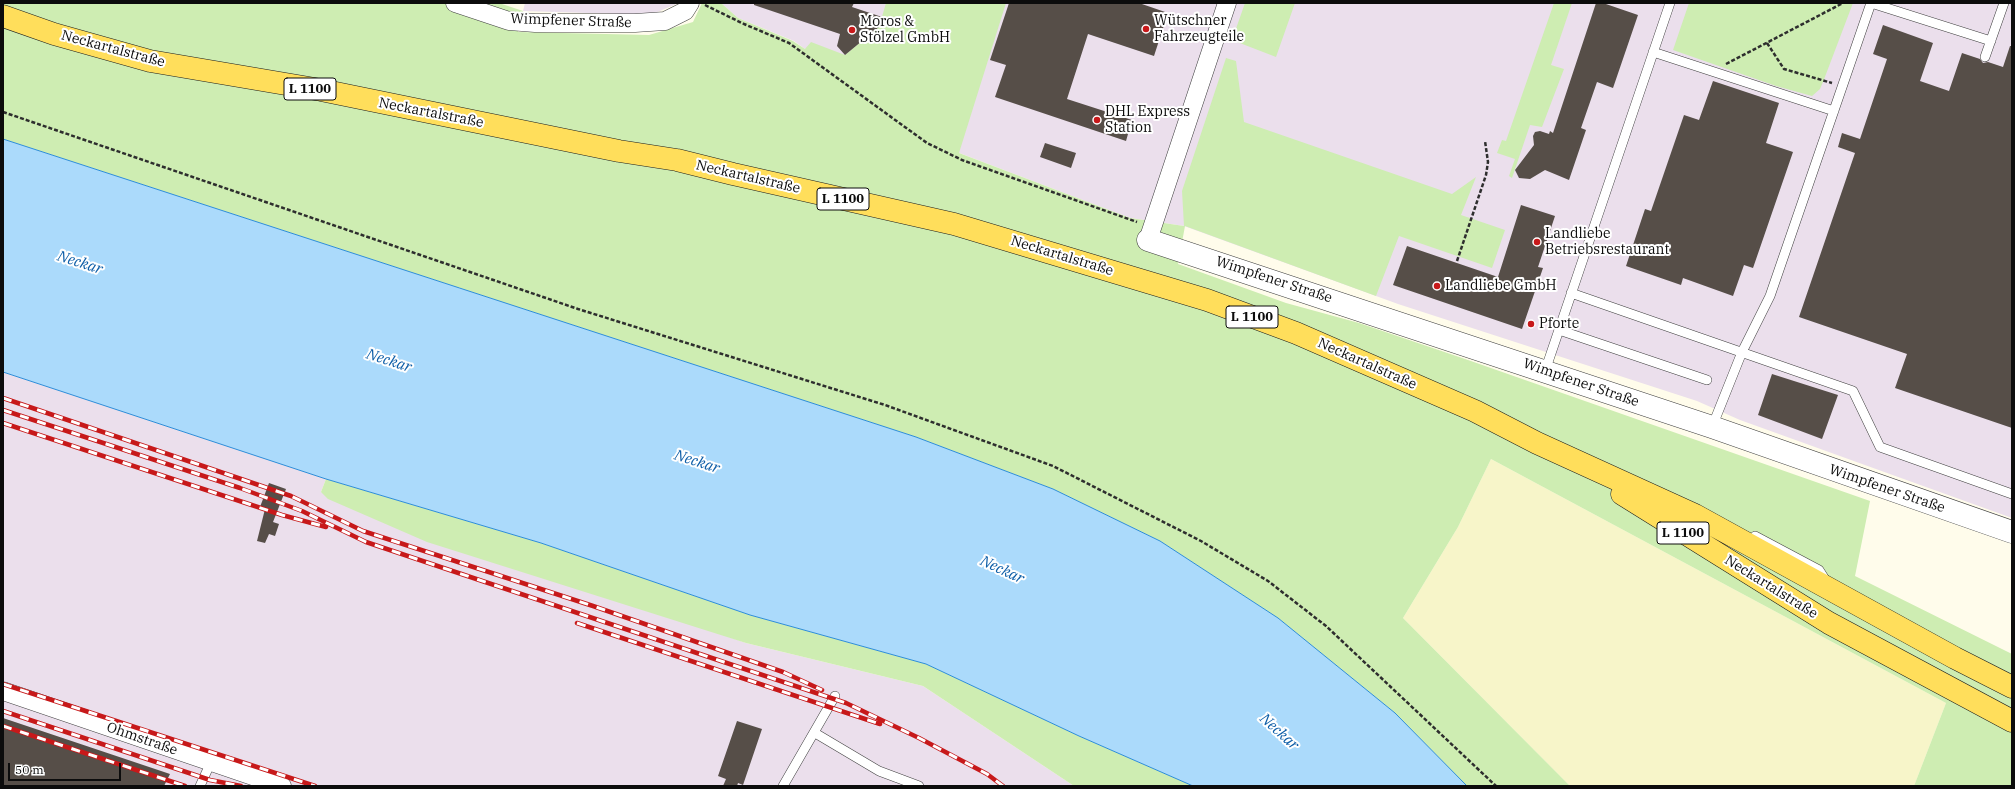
<!DOCTYPE html>
<html>
<head>
<meta charset="utf-8">
<style>
	body { margin:0 }
	#map { position:relative; width:2015px; height:789px; overflow:hidden; background:#fffceb; font-family:"IBM Plex Serif",serif }
	canvas { display:block }
	.frame { position:absolute; inset:0; border:4px solid #0c0c0c; pointer-events:none }
	.scale { position:absolute; left:8px; top:763px; width:113px; height:18px; box-sizing:border-box; border:2px solid #0c0c0c; border-top:0; padding-left:5px; font-size:12px; line-height:14px; white-space:nowrap; color:#0c0c0c; -webkit-text-stroke:3px #fff; paint-order:stroke }
</style>
</head>
<body>
<div id="map">
<canvas width="2015" height="789"></canvas>
<div class="frame"></div>
<div class="scale">50 m</div>
</div>
<script>
const ctx = document.querySelector('canvas').getContext('2d');
ctx.lineJoin = 'round';
function fill(path, color) { ctx.fillStyle = color; ctx.fill(path, 'evenodd'); }
const shape = rows => new Path2D(rows.map(r => 'M' + r).join(''));
function trace(path, color, width, dash) { ctx.strokeStyle = color; ctx.lineWidth = width; ctx.lineCap = dash ? 'butt' : 'round'; ctx.setLineDash(dash || []); ctx.stroke(path); }
function drawText(font, color, halo, rows, align = 'center') {
  ctx.font = font + ' "IBM Plex Serif",serif'; ctx.lineWidth = 4; ctx.setLineDash([]); ctx.textBaseline = 'middle'; ctx.strokeStyle = halo; ctx.fillStyle = color; for (const [text, x, y, turn = 0] of rows) {
    ctx.save(); ctx.translate(x, y); ctx.rotate((+turn || 0) * Math.PI / 180); ctx.textAlign = isNaN(turn) ? turn : align; if (halo) ctx.strokeText(text, 0, 0); ctx.fillText(text, 0, 0); ctx.restore();
  }
}
const industrial = shape([
	[525,3,679,3,650,15,523,11],
	[721,3,2012,3,2012,518,1740,420,1697,401,1398,304,1184,226,1130,218,933,143,794,41,738,18],
	[3,372,326,479,321,492,746,643,923,686,1074,786,3,786]
]);
const farmland = shape([
	[1491,459,1946,703,1914,786,1570,786,1403,618,1458,527]
]);
const green = shape([
	[3,3,499,3,523,11,518,32,649,35,693,22,702,3,721,3,738,18,793,41,805,49,811,42,845,55,879,27,886,3,1006,3,959,153,1130,218,1184,226,1182,191,1226,58,1236,61,1244,122,1452,194,1476,177,1461,215,1505,230,1492,268,1399,236,1376,296,1185,226,1178,264,1286,303,1359,323,1468,360,1870,501,1855,576,2012,654,2012,786,1914,786,1946,703,1491,459,1458,527,1403,618,1570,786,1467,786,1395,713,1278,618,1160,541,1053,489,916,437,3,139],
	[1245,3,1295,3,1276,57,1232,40],
	[1554,3,1572,3,1551,65,1564,69,1542,127,1530,125,1512,178,1509,176,1515,159,1497,153,1502,140,1506,141],
	[1689,3,1853,3,1823,82,1820,89,1812,96,1776,86,1673,50],
	[326,479,541,543,750,615,926,664,1079,736,1193,786,1074,786,923,686,746,643,427,542,328,499,321,492]
]);
const water = shape([
	[3,139,916,437,1053,489,1160,541,1278,618,1395,713,1467,786,1193,786,1079,736,926,664,750,615,541,543,326,479,3,372,3,139]
]);
const building = shape([
	[754,3,854,3,852,7,882,17,879,27,845,55,837,46,840,34,754,5],
	[1009,3,1139,3,1168,13,1154,56,1088,34,1067,99,1132,120,1126,141,995,97,1006,65,990,60],
	[1596,3,1603,3,1638,15,1613,88,1597,82,1581,128,1586,130,1569,180,1545,170,1530,179,1519,178,1515,170,1534,145,1533,136,1535,132,1540,131,1549,134,1550,131,1553,133],
	[1883,25,1933,43,1920,81,1949,91,1962,53,1980,59,1983,63,1988,62,2003,67,2010,46,2012,46,2012,428,1895,388,1907,354,1799,317,1855,153,1838,147,1842,133,1860,139,1887,59,1873,54],
	[1713,81,1779,103,1766,143,1793,152,1753,268,1744,265,1733,296,1683,278,1681,285,1626,266,1645,209,1651,211,1684,115,1699,120],
	[1045,143,1076,153,1071,168,1040,157],
	[1521,205,1555,216,1538,267,1543,268,1522,329,1393,285,1407,246,1498,277],
	[1772,374,1838,395,1822,439,1758,415],
	[269,483,286,489,273,522,279,524,275,536,269,534,265,543,257,541,265,509,260,507],
	[3,718,170,774,164,786,3,786],
	[737,721,762,729,743,785,738,783,737,786,723,786,726,779,718,776]
]);
const path = shape([
	[705,5,744,24,789,43,927,143,962,160,1137,222],
	[1767,43,1784,69,1832,83],
	[1726,64,1843,3],
	[3,112,578,309,885,405,1053,466,1201,541,1268,581,1326,626,1496,786],
	[1457,261,1486,175,1488,162,1485,141]
]);
const service = shape([
	[1871,3,1991,41],
	[1653,52,1834,111],
	[1985,57,2004,3],
	[1571,293,1853,391,1880,447,2012,494],
	[1559,330,1707,380],
	[1545,371,1670,3],
	[1712,427,1742,352,1770,296,1871,3],
	[1755,536,1819,570,1826,581],
	[815,733,879,771,919,786],
	[200,786,211,762],
	[783,786,835,696]
]);
const minor = shape([
	[455,3,509,21,535,23,635,23,665,21,685,11,690,3],
	[1148,240,1227,3],
	[3,691,282,786]
]);
const tertiary = shape([
	[1148,240,1712,427,2012,532]
]);
const primary = shape([
	[3,16,54,34,150,61,321,90,619,151,677,160,733,174,954,224,1207,300,1296,333,1475,411,1537,443,1695,515,1955,658,2012,687],
	[1622,494,1829,623,2012,721]
]);
const rail = shape([
	[3,398,291,496,363,531,593,606,783,672,822,690],
	[3,410,240,488,302,511,366,542,846,703,919,738,987,774,1003,786],
	[3,423,282,515,326,527],
	[577,623,880,724],
	[3,684,315,786],
	[3,711,210,780,241,786],
	[3,726,185,786]
]);
const markers = [
	[1146,29,4,"#c7191a"],
	[852,30,4,"#c7191a"],
	[1097,120,4,"#c7191a"],
	[1537,242,4,"#c7191a"],
	[1437,286,4,"#c7191a"],
	[1531,324,4,"#c7191a"]
];
const shields = [
	[310,89,52],
	[843,199,52],
	[1252,317,52],
	[1683,533,52]
];
const shieldNames = [
	["L 1100",310,89],
	["L 1100",843,199],
	["L 1100",1252,317],
	["L 1100",1683,533]
];
const streetNames = [
	["Wimpfener Straße",571,21,2],
	["Neckartalstraße",113,49,15],
	["Neckartalstraße",431,113,11],
	["Neckartalstraße",748,177,13],
	["Neckartalstraße",1062,256,17],
	["Wimpfener Straße",1274,280,18],
	["Neckartalstraße",1367,364,24],
	["Wimpfener Straße",1581,383,19],
	["Wimpfener Straße",1887,489,19],
	["Neckartalstraße",1771,587,32],
	["Ohmstraße",142,739,19]
];
const poiNames = [
	["Wütschner",1154,21],
	["Fahrzeugteile",1154,37],
	["Moros &",860,22],
	["Stölzel GmbH",860,38],
	["DHL Express",1105,112],
	["Station",1105,128],
	["Landliebe",1545,234],
	["Betriebsrestaurant",1545,250],
	["Landliebe GmbH",1445,286],
	["Pforte",1539,324]
];
const waterNames = [
	["Neckar",80,263,18],
	["Neckar",389,361,18],
	["Neckar",697,462,18],
	["Neckar",1002,570,25],
	["Neckar",1279,732,42]
];
fill(industrial, '#ebdfec');
fill(farmland, '#f7f5c9');
fill(green, '#ceedb2');
fill(water, '#abdafb');
trace(water, '#2c8cd8', 1);
fill(building, '#564e48');
trace(service, '#3f3f3f', 10);
trace(minor, '#3f3f3f', 19);
trace(tertiary, '#3f3f3f', 23);
trace(primary, '#1d1d1d', 23);
trace(path, '#2e2e2e', 2.5, [4, 2]);
trace(service, '#fff', 9);
trace(minor, '#fff', 18);
trace(tertiary, '#fff', 22);
trace(primary, '#ffde5b', 22);
trace(rail, '#c7191a', 4.5);
trace(rail, '#fff', 3, [9]);
for (const [x, y, r, color] of markers) { const dot = new Path2D(); dot.arc(x, y, r, 0, 2 * Math.PI); ctx.fillStyle = color; ctx.fill(dot); trace(dot, '#fff', 1.5); }
for (const [x, y, w] of shields) { const box = new Path2D(); box.roundRect(x - w / 2, y - 11, w, 22, 3); ctx.fillStyle = '#fff'; ctx.fill(box); trace(box, '#0c0c0c', 1); }
drawText('bold 13px', '#0c0c0c', null, shieldNames);
drawText('14px', '#0c0c0c', '#fff', streetNames);
drawText('14px', '#0c0c0c', '#fff', poiNames, 'left');
drawText('italic 15px', '#0c5da7', '#fff', waterNames);
</script>
</body>
</html>
